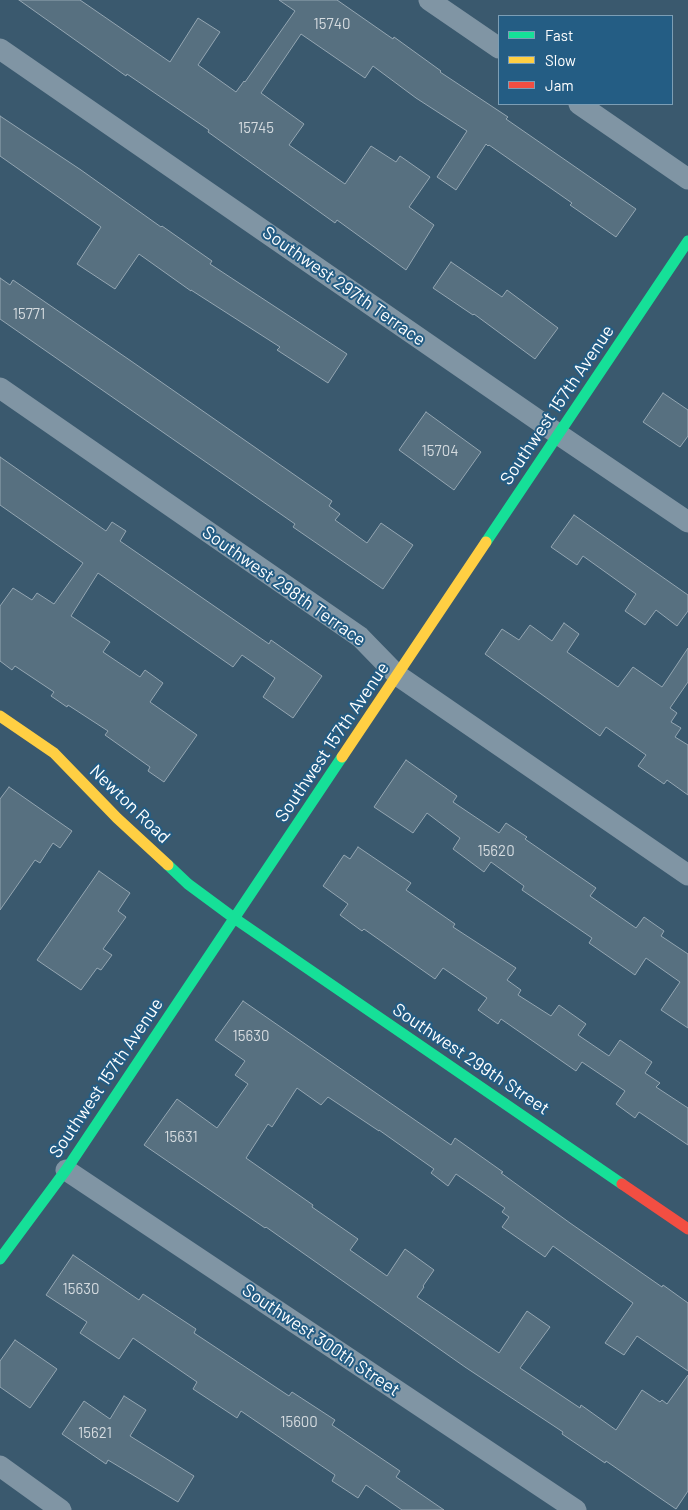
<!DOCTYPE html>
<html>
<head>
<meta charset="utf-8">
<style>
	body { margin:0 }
	#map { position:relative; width:688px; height:1510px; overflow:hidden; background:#3a596e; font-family:Barlow,sans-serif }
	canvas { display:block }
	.legend { position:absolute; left:498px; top:15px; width:175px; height:90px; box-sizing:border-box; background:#245d84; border:1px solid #7c9eb5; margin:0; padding:6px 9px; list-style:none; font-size:15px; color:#fff }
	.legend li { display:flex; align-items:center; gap:10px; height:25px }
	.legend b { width:25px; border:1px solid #7c9eb5 }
</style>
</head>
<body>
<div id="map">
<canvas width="688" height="1510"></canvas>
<ul class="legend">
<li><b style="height:6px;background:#16e098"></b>Fast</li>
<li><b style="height:6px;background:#ffcf43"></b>Slow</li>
<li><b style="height:6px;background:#f24e42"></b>Jam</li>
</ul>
</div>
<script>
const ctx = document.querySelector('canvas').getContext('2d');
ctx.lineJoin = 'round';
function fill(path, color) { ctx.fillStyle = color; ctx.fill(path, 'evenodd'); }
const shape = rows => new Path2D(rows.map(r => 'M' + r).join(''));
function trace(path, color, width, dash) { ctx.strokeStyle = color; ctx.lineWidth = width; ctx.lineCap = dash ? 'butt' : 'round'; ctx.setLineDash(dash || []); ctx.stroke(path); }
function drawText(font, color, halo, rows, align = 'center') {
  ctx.font = font + ' Barlow,sans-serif'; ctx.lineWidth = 4; ctx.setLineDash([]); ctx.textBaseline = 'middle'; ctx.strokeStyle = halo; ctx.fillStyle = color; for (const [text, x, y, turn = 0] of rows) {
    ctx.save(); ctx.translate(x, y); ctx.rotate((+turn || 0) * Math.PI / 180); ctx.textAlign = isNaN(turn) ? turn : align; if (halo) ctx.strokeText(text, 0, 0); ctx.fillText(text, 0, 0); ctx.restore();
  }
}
const building = shape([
	[19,0,80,0,170,62,198,18,220,32,198,65,236,92,244,81,245,82,295,11,279,0,337,0,393,39,394,37,441,71,440,72,508,117,506,119,636,209,616,237,570,205,572,203,489,145,488,146,486,144,456,190,437,177,467,131,416,98,373,66,365,78,301,34,261,93,304,124,289,145,345,184,371,146,396,162,400,156,430,177,409,207,434,225,406,270,337,220,335,223,208,132,209,130,127,74,126,76,19,0],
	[0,116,81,170,161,227,162,226,212,261,210,264,347,354,328,383,277,350,280,347,191,290,191,291,139,254,115,289,77,264,101,227,0,156,0,116],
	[451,262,502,297,507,290,558,328,535,359,474,314,473,315,433,288,451,262],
	[0,278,10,285,13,280,131,361,332,501,329,506,340,514,335,520,367,543,381,523,413,545,383,589,293,527,295,524,0,319,0,278],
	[663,393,688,410,688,436,680,447,643,422,663,393],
	[426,412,481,452,454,490,399,450,426,412],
	[0,457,106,531,112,522,126,531,120,541,269,644,271,640,322,676,293,718,263,697,275,678,242,655,233,667,98,573,71,616,110,642,103,652,140,677,145,670,163,683,150,702,197,735,164,782,148,771,150,767,105,735,108,731,68,705,67,707,51,696,54,692,15,666,12,670,0,661,0,606,13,588,32,600,37,593,54,604,83,563,0,505,0,457],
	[574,515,688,595,688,611,677,626,656,610,645,625,625,611,636,594,583,556,577,565,551,547,574,515],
	[564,623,579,634,567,652,618,687,633,667,662,687,688,648,688,682,670,708,677,713,671,722,681,728,675,737,688,745,688,795,667,780,664,784,638,766,646,755,606,727,600,736,485,654,502,629,519,640,530,625,552,641,564,623],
	[406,760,457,796,453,802,499,833,506,823,527,837,525,839,596,888,590,896,636,928,644,917,664,931,661,936,688,954,688,1028,661,1010,680,982,646,958,635,975,589,943,592,938,522,890,524,886,491,862,484,872,453,849,460,838,427,813,413,833,374,807,406,760],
	[9,787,72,831,60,848,53,843,40,863,35,860,0,910,0,799,9,787],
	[358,847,411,883,406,890,455,924,453,927,516,968,507,980,521,990,518,995,551,1016,559,1005,586,1024,578,1035,609,1056,620,1040,652,1062,645,1073,660,1083,656,1087,688,1108,688,1145,639,1112,635,1118,616,1104,625,1091,582,1062,576,1071,501,1019,498,1024,478,1010,487,998,443,968,435,979,364,929,362,931,340,915,348,904,323,886,344,855,350,859,358,847],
	[99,871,130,893,118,911,126,917,103,949,112,955,101,970,97,968,81,990,37,960,99,871],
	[243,1001,451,1145,455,1138,503,1172,501,1173,570,1223,662,1287,663,1285,688,1303,688,1371,637,1336,624,1355,605,1343,633,1303,553,1246,545,1257,502,1227,509,1217,502,1212,505,1208,456,1174,448,1186,431,1173,434,1169,379,1130,379,1131,328,1097,321,1105,297,1088,272,1127,268,1124,246,1158,313,1205,312,1207,358,1239,350,1250,387,1276,405,1249,434,1270,423,1286,424,1287,417,1297,499,1353,527,1311,550,1327,520,1368,580,1408,581,1405,616,1430,642,1390,660,1402,662,1400,667,1404,688,1375,688,1491,676,1509,606,1461,605,1463,562,1434,563,1432,465,1367,266,1227,265,1228,144,1145,177,1099,217,1128,248,1084,235,1075,245,1061,215,1040,243,1001],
	[73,1255,139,1300,143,1294,196,1329,194,1333,289,1396,292,1392,335,1420,332,1425,400,1471,396,1477,444,1510,402,1510,366,1485,358,1498,332,1481,335,1475,241,1411,237,1418,193,1389,197,1382,133,1338,119,1359,80,1333,87,1322,46,1295,73,1255],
	[15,1340,57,1369,30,1408,0,1387,0,1361,15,1340],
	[124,1396,146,1410,130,1436,194,1476,178,1502,108,1460,106,1464,62,1434,84,1401,110,1419,124,1396]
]);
const street = shape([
	[429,0,499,48],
	[0,49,558,434,688,522],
	[579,104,688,179],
	[0,388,360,637,397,675,688,875],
	[66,1170,576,1510],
	[0,1466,61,1510]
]);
const fast = shape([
	[486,542,688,241],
	[168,865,188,884,234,918,622,1184],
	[0,1259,66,1170,342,757]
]);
const slow = shape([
	[0,716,54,753,117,818,168,865],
	[342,757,486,542]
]);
const jam = shape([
	[622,1184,688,1229]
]);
const numberNames = [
	["15740",332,24],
	["15745",256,128],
	["15771",29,314],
	["15704",440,451],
	["15620",496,851],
	["15630",251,1036],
	["15631",181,1137],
	["15630",81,1289],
	["15600",299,1422],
	["15621",95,1433]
];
const streetNames = [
	["Southwest 297th Terrace",344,286,35],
	["Southwest 157th Avenue",557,405,-56],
	["Southwest 298th Terrace",284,586,35],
	["Southwest 157th Avenue",332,742,-56],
	["Newton Road",130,804,44],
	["Southwest 299th Street",471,1059,34],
	["Southwest 157th Avenue",106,1078,-56],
	["Southwest 300th Street",321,1340,34]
];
fill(building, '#577080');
trace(building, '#94a6b2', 1);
trace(street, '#8095a4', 21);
trace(fast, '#16e098', 11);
trace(slow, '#ffcf43', 11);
trace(jam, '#f24e42', 11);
drawText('15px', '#d5dbdf', null, numberNames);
drawText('18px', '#fff', '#245d84', streetNames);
</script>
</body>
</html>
